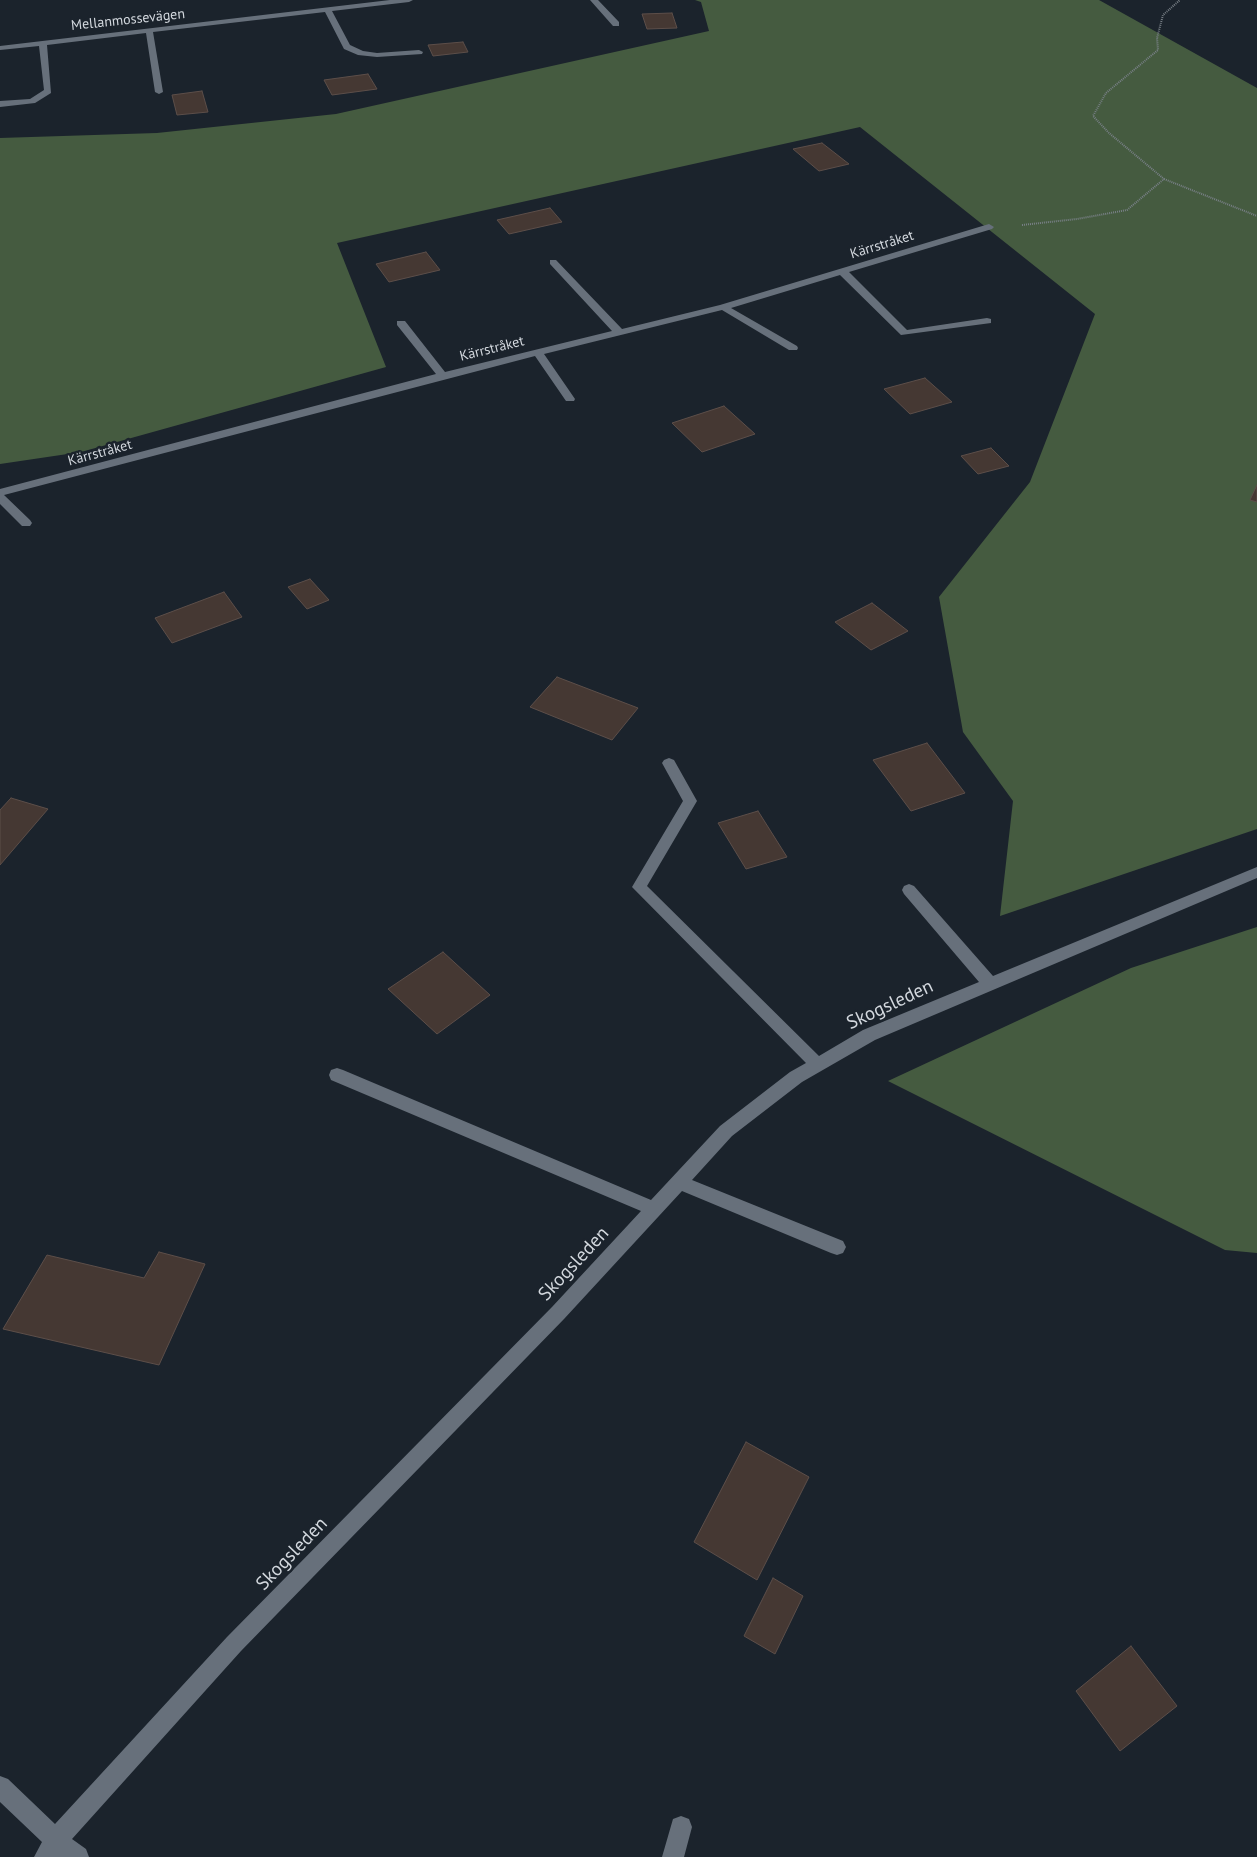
<!DOCTYPE html>
<html>
<head>
<meta charset="utf-8">
<style>
	body { margin:0 }
	canvas { display:block; background:#1b232c }
</style>
</head>
<body>
<canvas width="1257" height="1857"></canvas>
<script>
const ctx = document.querySelector('canvas').getContext('2d');
ctx.lineJoin = 'round';
function fill(path, color) { ctx.fillStyle = color; ctx.fill(path, 'evenodd'); }
const shape = rows => new Path2D(rows.map(r => 'M' + r).join(''));
function trace(path, color, width, dash) { ctx.strokeStyle = color; ctx.lineWidth = width; ctx.lineCap = dash ? 'butt' : 'round'; ctx.setLineDash(dash || []); ctx.stroke(path); }
function drawText(font, color, halo, rows, align = 'center') {
  ctx.font = font + ' "PT Sans",sans-serif'; ctx.lineWidth = 5; ctx.setLineDash([]); ctx.textBaseline = 'middle'; ctx.strokeStyle = halo; ctx.fillStyle = color; for (const [text, x, y, turn = 0] of rows) {
    ctx.save(); ctx.translate(x, y); ctx.rotate((+turn || 0) * Math.PI / 180); ctx.textAlign = isNaN(turn) ? turn : align; if (halo) ctx.strokeText(text, 0, 0); ctx.fillText(text, 0, 0); ctx.restore();
  }
}
const forest = shape([
	[695,0,1099,0,1257,88,1257,829,1000,916,1013,801,963,732,939,597,1030,482,1095,314,860,127,337,243,386,367,81,452,0,464,0,138,157,133,336,114,709,31,701,2],
	[1257,927,1257,1253,1225,1250,888,1081,1131,968]
]);
const building = shape([
	[672,13,677,28,647,29,642,14,672,13],
	[463,42,468,52,433,56,428,45,463,42],
	[368,74,377,89,332,95,324,80,368,74],
	[202,91,208,112,177,115,172,95,202,91],
	[822,143,849,164,819,171,793,149,822,143],
	[550,208,562,222,509,234,497,220,550,208],
	[426,252,440,270,389,282,376,264,426,252],
	[925,378,952,402,910,414,884,389,925,378],
	[724,406,755,434,702,452,672,423,724,406],
	[991,448,1009,466,978,474,961,456,991,448],
	[1257,485,1257,502,1250,500,1257,485],
	[310,579,329,600,307,609,288,587,310,579],
	[224,592,242,617,172,643,155,618,224,592],
	[872,603,908,631,871,650,835,622,872,603],
	[557,677,638,708,612,740,530,707,557,677],
	[927,743,965,793,911,811,873,760,927,743],
	[11,798,48,809,0,865,0,810,11,798],
	[758,811,787,857,746,869,718,823,758,811],
	[443,952,490,995,437,1034,388,989,443,952],
	[159,1252,205,1264,159,1365,3,1329,47,1255,144,1278,159,1252],
	[746,1442,809,1477,757,1580,694,1542,746,1442],
	[773,1578,803,1596,775,1654,744,1636,773,1578],
	[1131,1646,1177,1706,1120,1751,1076,1691,1131,1646]
]);
const path = shape([
	[1164,179,1257,216],
	[1022,225,1077,219,1127,210,1164,179,1109,133,1093,116,1106,93,1158,50,1157,38,1163,15,1180,0]
]);
const minor = shape([
	[390,0,413,0,409,2,332,11,350,45,363,51,377,53,419,50,423,52,422,54,377,57,358,55,344,49,325,12,153,32,163,92,159,94,155,92,146,33,47,45,51,93,35,103,0,107,0,101,30,99,44,90,39,46,0,50,0,46,390,0],
	[590,0,598,0,619,22,619,26,613,26,590,0],
	[989,224,994,227,992,229,849,272,907,330,987,318,991,319,991,323,901,335,840,275,731,308,797,346,798,348,797,350,789,350,722,310,544,354,575,399,574,401,566,401,535,356,4,495,30,520,32,523,30,526,22,526,0,504,0,489,436,374,397,325,397,321,405,321,445,372,612,331,550,264,550,260,556,260,622,329,720,305,989,224],
	[669,758,674,760,697,801,647,886,819,1056,863,1030,979,982,904,894,902,890,904,886,909,884,914,886,993,976,1257,867,1257,878,875,1040,802,1082,732,1136,692,1180,843,1241,846,1247,843,1253,837,1255,831,1253,682,1191,564,1319,241,1651,72,1839,86,1849,89,1857,34,1857,42,1842,0,1802,0,1776,8,1779,55,1824,227,1637,552,1307,641,1211,331,1080,329,1075,331,1070,337,1068,343,1070,651,1200,720,1126,790,1072,806,1063,632,887,683,801,662,763,664,760,669,758],
	[681,1816,689,1819,692,1827,684,1857,662,1857,673,1819,681,1816]
]);
const farStreetnames = [
	["Mellanmossevägen",128,20,-6],
	["Kärrstråket",882,245,-17],
	["Kärrstråket",492,349,-14],
	["Kärrstråket",100,453,-15]
];
const nearStreetnames = [
	["Skogsleden",890,1005,-25],
	["Skogsleden",574,1264,-47],
	["Skogsleden",292,1554,-46]
];
fill(forest, '#455b40');
fill(building, '#453833');
trace(building, '#5c4e49', 1);
trace(path, '#798087', 2, [1, 1]);
fill(minor, '#67707b');
drawText('14px', '#d3d8de', '#1b232c', farStreetnames);
drawText('19px', '#d3d8de', '#1b232c', nearStreetnames);
</script>
</body>
</html>
